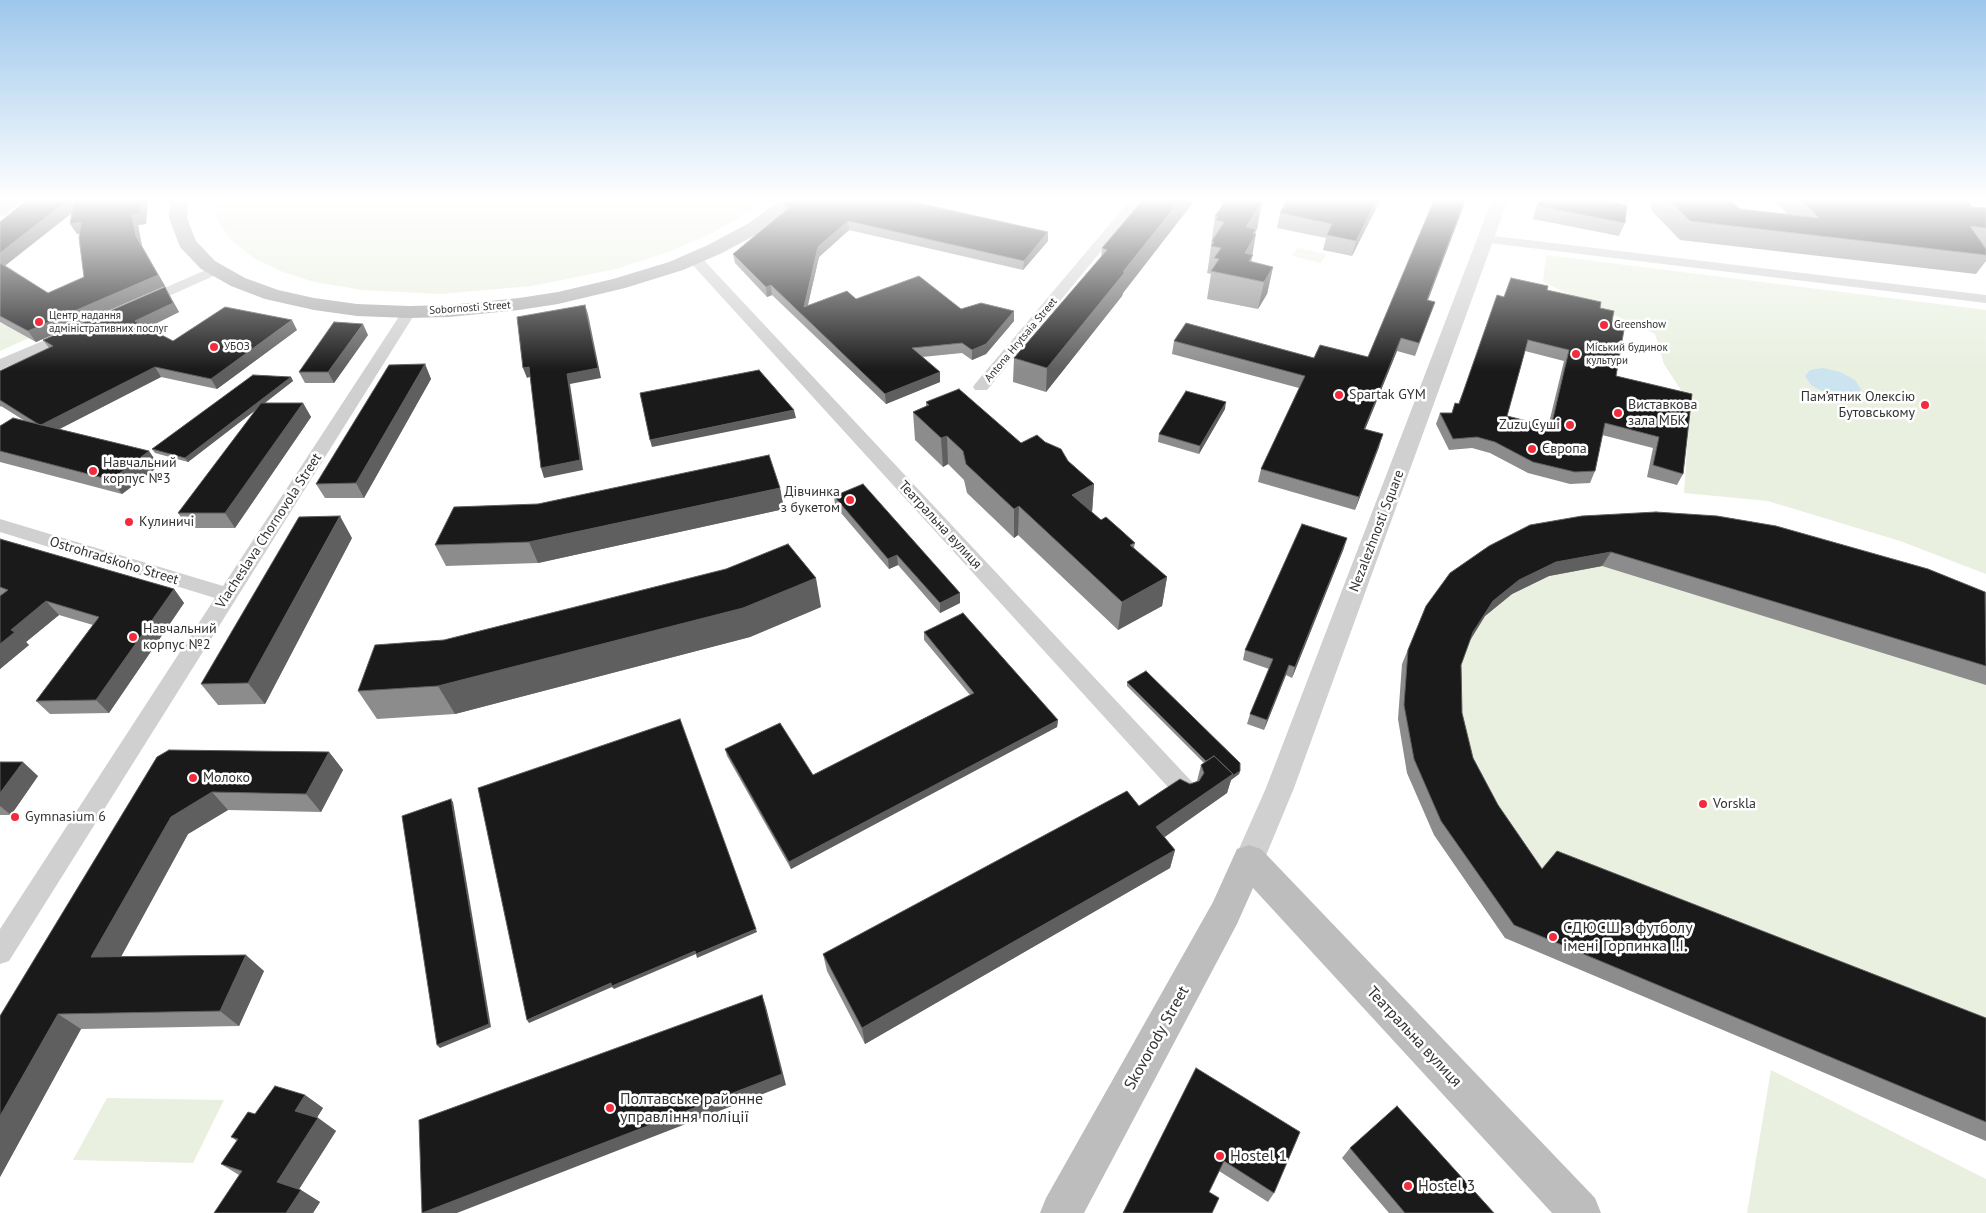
<!DOCTYPE html>
<html>
<head>
<meta charset="utf-8">
<style>
	body { margin:0 }
	canvas { display:block; background:#fff }
</style>
</head>
<body>
<canvas width="1986" height="1213"></canvas>
<script>
const ctx = document.querySelector('canvas').getContext('2d');
ctx.lineJoin = 'round';
function fill(path, color) { ctx.fillStyle = color; ctx.fill(path, 'evenodd'); }
const shape = rows => new Path2D(rows.map(r => 'M' + r).join(''));
function trace(path, color, width, dash) { ctx.strokeStyle = color; ctx.lineWidth = width; ctx.lineCap = dash ? 'butt' : 'round'; ctx.setLineDash(dash || []); ctx.stroke(path); }
function drawText(font, color, halo, rows, align = 'center') {
  ctx.font = font + ' "PT Sans",sans-serif'; ctx.lineWidth = 5; ctx.setLineDash([]); ctx.textBaseline = 'middle'; ctx.strokeStyle = halo; ctx.fillStyle = color; for (const [text, x, y, turn = 0] of rows) {
    ctx.save(); ctx.translate(x, y); ctx.rotate((+turn || 0) * Math.PI / 180); ctx.textAlign = isNaN(turn) ? turn : align; if (halo) ctx.strokeText(text, 0, 0); ctx.fillText(text, 0, 0); ctx.restore();
  }
}
const green = shape([
	[214,200,767,200,731,223,710,234,671,251,616,269,532,286,440,294,362,290,314,282,283,272,255,259,230,239,218,222],
	[1297,248,1326,254,1321,263,1292,256],
	[1546,255,1986,310,1986,574,1900,541,1768,501,1684,493,1690,404,1664,364,1655,334,1543,282],
	[0,323,6,325,29,338,0,351],
	[1523,540,1986,614,1986,1141,1505,938,1434,835,1407,773,1398,719],
	[1771,1070,1986,1179,1986,1213,1747,1213],
	[107,1098,224,1100,193,1163,73,1160]
]);
const water = shape([
	[1823,368,1840,372,1855,380,1861,389,1860,392,1857,395,1843,397,1818,389,1811,385,1805,376,1810,370]
]);
const minor = shape([
	[1130,200,1143,200,987,390,975,390,973,387,975,384,1130,200],
	[1486,235,1986,295,1986,303,1481,242,1479,239,1481,236,1486,235],
	[694,254,699,255,1194,784,1198,791,1194,798,1186,801,1178,798,689,261,687,258,689,255,694,254],
	[215,266,220,267,222,270,220,273,149,305,144,306,139,305,137,302,139,299,215,266],
	[409,308,414,309,416,312,9,961,0,964,0,929,215,598,0,532,0,519,223,586,402,312,404,309,409,308],
	[71,329,76,331,79,334,76,337,0,370,0,359,71,329]
]);
const tertiary = shape([
	[1492,200,1508,200,1294,788,1260,870,1249,874,1238,870,1234,860,1266,788,1492,200]
]);
const secondary = shape([
	[2,200,22,200,6,215,0,216,0,202,2,200],
	[1249,845,1261,849,1595,1198,1601,1213,1552,1213,1253,888,1237,924,1084,1213,1040,1213,1046,1198,1213,902,1237,849,1249,845]
]);
const primary = shape([
	[170,200,188,200,187,218,196,241,215,261,245,278,278,290,314,298,357,304,409,306,449,305,519,298,558,292,613,279,669,262,708,245,749,223,781,200,802,200,763,231,722,253,683,270,625,288,558,304,519,310,449,317,409,318,357,316,314,310,265,299,231,286,201,269,180,247,169,218,170,200]
]);
const wall = shape([
	[27,200,146,224,138,225,142,246,165,286,36,342,0,322,0,222],
	[73,212,77,234,79,234,84,277,48,293,5,265],
	[1143,200,1195,200,1123,293,1122,296,1046,392,1013,382,1014,358,1101,257,1102,248],
	[1287,200,1379,200,1352,256,1323,250,1326,238,1277,228,1280,213],
	[1434,200,1466,200,1428,300,1435,302,1415,356,1397,351,1365,429,1379,447,1355,510,1258,482,1261,469,1299,388,1172,354,1174,341,1314,358,1368,357],
	[1538,200,1600,200,1625,223,1619,236,1533,219],
	[1649,200,1730,200,1740,209,1787,214,1774,200,1967,200,1972,207,1986,208,1986,261,1976,274,1680,240,1652,211],
	[1262,202,1257,229,1255,234,1251,262,1273,267,1267,294,1258,309,1207,299,1211,274,1207,273,1208,268,1215,216],
	[784,206,1048,241,1023,270,849,230,819,257,808,305,856,299,961,309,1014,321,986,354,972,360,962,353,922,357,940,382,886,404,772,295,767,297,735,263,733,254,785,211],
	[1511,278,1600,308,1612,321,1616,376,1692,394,1683,474,1677,485,1647,477,1653,448,1602,435,1595,471,1590,483,1570,484,1528,473,1490,453,1472,448,1449,450,1436,424,1440,413,1452,413,1458,404,1504,297],
	[1525,351,1564,361,1548,427,1507,416],
	[165,287,179,312,147,328,173,341,297,330,217,389,161,377,59,429,149,451,159,466,122,494,0,462,0,426,25,421,1,406,0,407,0,371,49,348,43,340],
	[368,335,334,383,305,383,299,372],
	[425,364,431,379,364,498,325,498,316,484],
	[291,377,293,381,265,403,303,403,311,417,235,528,189,528,178,513,256,410,188,462,155,453,152,449],
	[926,402,1021,443,1068,461,1094,484,1092,512,1101,520,1135,543,1134,548,1167,577,1162,606,1118,630,1018,535,1014,538,967,493,964,480,948,464,943,467,915,440,913,412,926,406],
	[1225,409,1199,454,1158,442,1159,434],
	[780,488,784,509,538,563,446,566,435,545,538,504],
	[834,496,960,593,960,603,940,613,898,565,889,569,835,506],
	[1530,525,1986,592,1986,685,1602,566,1549,576,1512,594,1485,616,1470,640,1461,665,1462,713,1473,758,1498,805,1542,869,1986,1018,1986,1141,1505,938,1434,835,1407,773,1398,719,1402,664,1426,606],
	[352,538,265,704,218,705,201,684],
	[0,539,174,589,184,603,109,713,50,714,36,701,93,625,59,615,26,642,29,645,0,669],
	[1344,548,1292,678,1286,675,1264,730,1247,724,1250,714,1269,669,1243,660,1245,650],
	[821,607,750,637,455,714,377,719,358,691,444,640],
	[924,632,1058,720,1057,727,791,869,727,756,725,749,813,775,970,695,924,640],
	[1127,682,1240,771,1239,774,1231,780,1227,793,1164,837,1175,850,1170,868,865,1044,827,971,823,954,1139,806,1190,784,1197,781,1201,765,1204,763,1127,686],
	[329,752,343,770,321,812,228,810,188,834,121,957,264,971,239,1026,81,1029,0,1177,0,1016,157,757],
	[0,762,38,776,11,815,0,815],
	[1196,1068,1274,1193,1268,1202,1219,1171,1209,1192,1123,1213],
	[305,1095,323,1108,317,1117,336,1131,299,1189,320,1202,313,1213,214,1213,239,1175,221,1164,237,1141,231,1137,255,1114],
	[1350,1148,1494,1213,1389,1213,1342,1158]
]);
const shadedWall = shape([
	[68,200,79,200,82,205,1,269,0,253],
	[141,200,148,200,146,224,138,225,142,246,165,286,36,342,28,331,136,236,132,215],
	[1180,200,1195,200,1123,293,1122,296,1046,392,1047,368],
	[1377,200,1379,200,1379,203,1352,256,1356,241],
	[1465,200,1466,200,1423,313,1427,300],
	[1262,202,1257,229,1255,232,1254,238,1256,234,1248,279,1240,277,1246,227],
	[848,221,849,230,819,257,805,317,804,307,818,247],
	[81,222,88,233,77,234,70,224],
	[1048,232,1048,241,1023,270,1024,261],
	[1273,267,1267,294,1258,309,1264,282],
	[771,285,772,295,767,297,766,287],
	[165,287,179,312,141,331,135,321],
	[585,305,588,314,601,378,570,384,583,470,544,478,541,468],
	[1014,311,1014,321,986,354,972,360,972,350],
	[292,320,297,330,217,389,211,379],
	[363,324,368,335,334,383,328,372],
	[1401,338,1397,351,1360,442,1364,429],
	[425,364,431,379,364,498,356,483],
	[155,367,161,377,48,435,40,425],
	[529,367,532,376,527,378,523,368],
	[940,372,940,382,886,404,885,394],
	[291,377,293,381,188,462,185,458],
	[1226,402,1225,409,1199,454,1200,446],
	[303,403,311,417,235,528,225,513],
	[794,410,796,418,652,447,650,440],
	[1383,434,1379,447,1355,510,1359,497],
	[947,436,948,464,943,467,941,438],
	[149,451,159,466,122,494,111,480],
	[1094,484,1092,513,1072,495],
	[780,488,784,509,538,563,529,542],
	[1019,506,1018,535,1014,538,1014,509],
	[340,516,352,538,265,704,248,683],
	[1347,538,1344,548,1292,678,1295,667],
	[1611,552,1602,566,1549,576,1512,594,1485,616,1466,647,1473,632,1493,601,1519,580,1556,562],
	[897,555,898,565,889,569,888,559],
	[1167,577,1162,606,1118,630,1122,602],
	[816,578,821,607,750,637,455,714,438,686],
	[174,589,184,603,109,713,96,700],
	[960,593,960,603,940,613,940,603],
	[46,601,59,615,26,642,29,645,0,669,0,644,11,630],
	[1289,665,1286,675,1264,730,1267,720],
	[1058,720,1057,727,791,869,789,862],
	[329,752,343,770,321,812,306,794],
	[23,762,38,776,11,815,0,806,0,793],
	[1240,771,1239,774,1231,780,1227,793,1152,846,1156,827,1233,774],
	[212,792,228,810,188,834,112,973,91,957,171,817],
	[451,799,453,802,491,1027,440,1048,437,1045],
	[1175,850,1170,868,865,1044,862,1028],
	[756,929,757,932,697,958,696,954],
	[695,951,696,954,614,989,612,987,529,1023,527,1020,611,983],
	[246,955,264,971,239,1026,220,1011],
	[762,995,766,1007,786,1085,457,1213,422,1213],
	[58,1014,81,1029,0,1177,0,1116],
	[305,1095,323,1108,313,1124,295,1111],
	[318,1118,336,1131,296,1194,277,1182],
	[301,1190,320,1202,313,1213,286,1213]
]);
const building = shape([
	[27,200,68,200,0,253,0,222,27,200],
	[74,200,141,200,140,214,132,215,136,236,158,275,28,331,0,316,0,263,48,293,84,277,79,238,81,222,70,224,74,200],
	[791,200,904,200,1048,232,1024,261,848,221,818,247,804,307,847,291,856,299,919,276,961,309,981,303,1014,311,986,344,972,350,962,343,912,348,940,372,885,394,771,285,766,287,733,254,790,207,784,206,791,200],
	[1143,200,1180,200,1123,272,1125,272,1047,368,1014,358,1107,250,1102,248,1143,200],
	[1226,200,1249,200,1262,202,1246,227,1256,229,1253,234,1256,234,1245,253,1253,255,1249,261,1273,267,1264,282,1211,271,1219,259,1214,258,1221,248,1211,246,1214,242,1212,241,1224,222,1215,220,1218,217,1215,216,1226,200],
	[1287,200,1377,200,1356,241,1327,235,1332,224,1280,213,1287,200],
	[1434,200,1465,200,1427,300,1435,302,1419,343,1401,338,1364,429,1383,434,1359,497,1261,469,1305,376,1174,341,1186,323,1314,358,1320,345,1368,357,1434,200],
	[1540,200,1600,200,1627,205,1625,223,1538,206,1540,200],
	[1669,200,1730,200,1740,209,1819,218,1802,200,1967,200,1972,207,1986,208,1986,228,1970,226,1986,249,1986,255,1690,221,1669,200],
	[1511,278,1548,286,1547,290,1601,302,1600,308,1614,311,1612,321,1625,324,1616,376,1692,394,1683,474,1653,465,1659,437,1605,423,1595,471,1575,472,1533,462,1495,442,1477,437,1453,439,1440,413,1452,413,1455,403,1459,404,1497,295,1504,297,1511,278],
	[1528,340,1569,350,1551,427,1507,416,1528,340],
	[165,287,173,303,135,321,173,341,225,307,292,320,211,379,155,367,41,425,38,424,0,400,0,371,53,346,43,340,165,287],
	[585,305,598,368,567,374,580,460,541,468,529,367,523,368,517,317,585,305],
	[334,322,363,324,328,372,299,372,334,322],
	[425,364,356,483,316,484,389,365,425,364],
	[759,370,794,410,650,440,640,393,759,370],
	[253,375,291,377,185,458,152,449,253,375],
	[959,389,1021,443,1037,435,1045,442,1061,449,1068,461,1094,484,1072,495,1101,520,1106,517,1123,532,1135,543,1130,545,1167,577,1122,602,1019,506,1014,509,966,464,963,451,947,436,941,438,913,412,929,405,926,402,959,389],
	[1186,391,1226,402,1200,446,1159,434,1186,391],
	[261,403,303,403,225,513,178,513,261,403],
	[13,418,149,451,111,480,0,451,0,426,13,418],
	[769,455,780,488,529,542,435,545,454,507,538,504,769,455],
	[863,484,960,593,940,603,897,555,888,559,834,496,863,484],
	[1656,512,1717,516,1776,526,1928,569,1985,592,1986,666,1611,552,1556,562,1519,580,1493,601,1473,632,1461,665,1462,713,1473,758,1498,805,1542,869,1557,851,1986,1018,1986,1122,1514,925,1441,821,1414,759,1404,705,1408,650,1426,606,1450,573,1489,546,1530,525,1582,516,1656,512],
	[340,516,248,683,201,684,299,517,340,516],
	[1302,524,1347,538,1295,667,1289,665,1267,720,1250,714,1273,659,1245,650,1302,524],
	[0,539,174,589,96,700,36,701,99,617,46,601,11,630,15,632,0,644,0,596,8,590,0,587,0,539],
	[788,544,816,578,743,608,438,686,358,691,375,645,444,640,726,569,788,544],
	[963,613,1058,720,789,862,725,749,780,723,813,775,974,693,924,632,963,613],
	[1146,671,1240,763,1240,771,1232,776,1233,774,1214,756,1206,761,1127,682,1146,671],
	[680,719,756,929,696,954,695,951,612,986,611,983,527,1020,478,788,680,719],
	[169,750,329,752,306,794,212,792,171,817,91,957,246,955,220,1011,58,1014,0,1116,0,1016,157,757,169,750],
	[1214,756,1233,774,1156,827,1175,850,862,1028,823,954,1127,791,1139,806,1180,779,1190,784,1199,781,1204,773,1201,765,1214,756],
	[0,762,23,762,0,793,0,762],
	[451,799,489,1024,437,1045,402,816,451,799],
	[762,995,782,1074,422,1213,419,1120,762,995],
	[1196,1068,1300,1132,1274,1193,1224,1161,1209,1192,1219,1198,1212,1213,1123,1213,1196,1068],
	[275,1086,305,1095,295,1111,318,1118,277,1182,301,1190,286,1213,214,1213,242,1171,221,1164,238,1139,231,1137,248,1112,255,1114,275,1086],
	[1397,1106,1494,1213,1405,1213,1350,1148,1397,1106]
]);
const markers = [
	[39,322,5,"#f32b3c"],
	[1604,325,5,"#f32b3c"],
	[214,347,5,"#f32b3c"],
	[1576,354,5,"#f32b3c"],
	[1339,395,5,"#f32b3c"],
	[1925,405,5,"#f32b3c"],
	[1618,413,5,"#f32b3c"],
	[1570,425,5,"#f32b3c"],
	[1532,449,5,"#f32b3c"],
	[93,471,5,"#f32b3c"],
	[850,500,5,"#f32b3c"],
	[129,522,5,"#f32b3c"],
	[133,637,5,"#f32b3c"],
	[193,778,5,"#f32b3c"],
	[1703,804,5,"#f32b3c"],
	[15,817,5,"#f32b3c"],
	[1553,937,5,"#f32b3c"],
	[610,1108,5,"#f32b3c"],
	[1220,1156,5,"#f32b3c"],
	[1408,1186,5,"#f32b3c"]
];
const farStreetnames = [
	["Sobornosti Street",470,308,-4],
	["Antona Hrytsaia Street",1021,340,-50]
];
const farPoinames = [
	["Центр надання",49,316],
	["адміністративних послуг",49,329],
	["Greenshow",1614,325],
	["УБОЗ",224,347],
	["Міський будинок",1586,348],
	["культури",1586,361]
];
const poiNames = [
	["Spartak GYM",1349,395],
	["Пам’ятник Олексію",1915,397,"right"],
	["Бутовському",1915,413,"right"],
	["Виставкова",1628,405],
	["зала МБК",1628,421],
	["Zuzu Суші",1560,425,"right"],
	["Європа",1542,449],
	["Навчальний",103,463],
	["корпус №3",103,479],
	["Дівчинка",840,492,"right"],
	["з букетом",840,508,"right"],
	["Кулиничі",139,522],
	["Навчальний",143,629],
	["корпус №2",143,645],
	["Молоко",203,778],
	["Vorskla",1713,804],
	["Gymnasium 6",25,817]
];
const streetNames = [
	["Театральна вулиця",940,525,47],
	["Viacheslava Chornovola Street",269,531,-57],
	["Nezalezhnosti Square",1377,531,-69],
	["Ostrohradskoho Street",114,561,17]
];
const nearPoinames = [
	["СДЮСШ з футболу",1563,928],
	["імені Горпинка І.І.",1563,946],
	["Полтавське районне",620,1099],
	["управління поліції",620,1117],
	["Hostel 1",1230,1156],
	["Hostel 3",1418,1186]
];
const nearStreetnames = [
	["Театральна вулиця",1414,1037,47],
	["Skovorody Street",1157,1038,-61]
];
fill(green, '#e9f0e0');
fill(water, '#cce3f0');
fill(minor, '#d0d0d0');
fill(tertiary, '#d0d0d0');
fill(secondary, '#bdbdbd');
fill(primary, '#ababab');
fill(wall, '#8c8c8c');
fill(shadedWall, '#5f5f5f');
fill(building, '#1a1a1a');
trace(building, '#5f5f5f', 1);
const sky = ctx.createLinearGradient(0, 0, 0, 370);
sky.addColorStop(0, '#9dc7eb');
sky.addColorStop(0.54, '#fff');
sky.addColorStop(1, '#ffffff00');
ctx.fillStyle = sky;
ctx.fillRect(0, 0, 1986, 370);
for (const [x, y, r, color] of markers) { const dot = new Path2D(); dot.arc(x, y, r, 0, 2 * Math.PI); ctx.fillStyle = color; ctx.fill(dot); trace(dot, '#fff', 2); }
drawText('11px', '#333', '#fff', farStreetnames);
drawText('11px', '#333', '#fff', farPoinames, 'left');
drawText('14px', '#333', '#fff', poiNames, 'left');
drawText('14px', '#333', '#fff', streetNames);
drawText('16px', '#333', '#fff', nearPoinames, 'left');
drawText('16px', '#333', '#fff', nearStreetnames);
</script>
</body>
</html>
